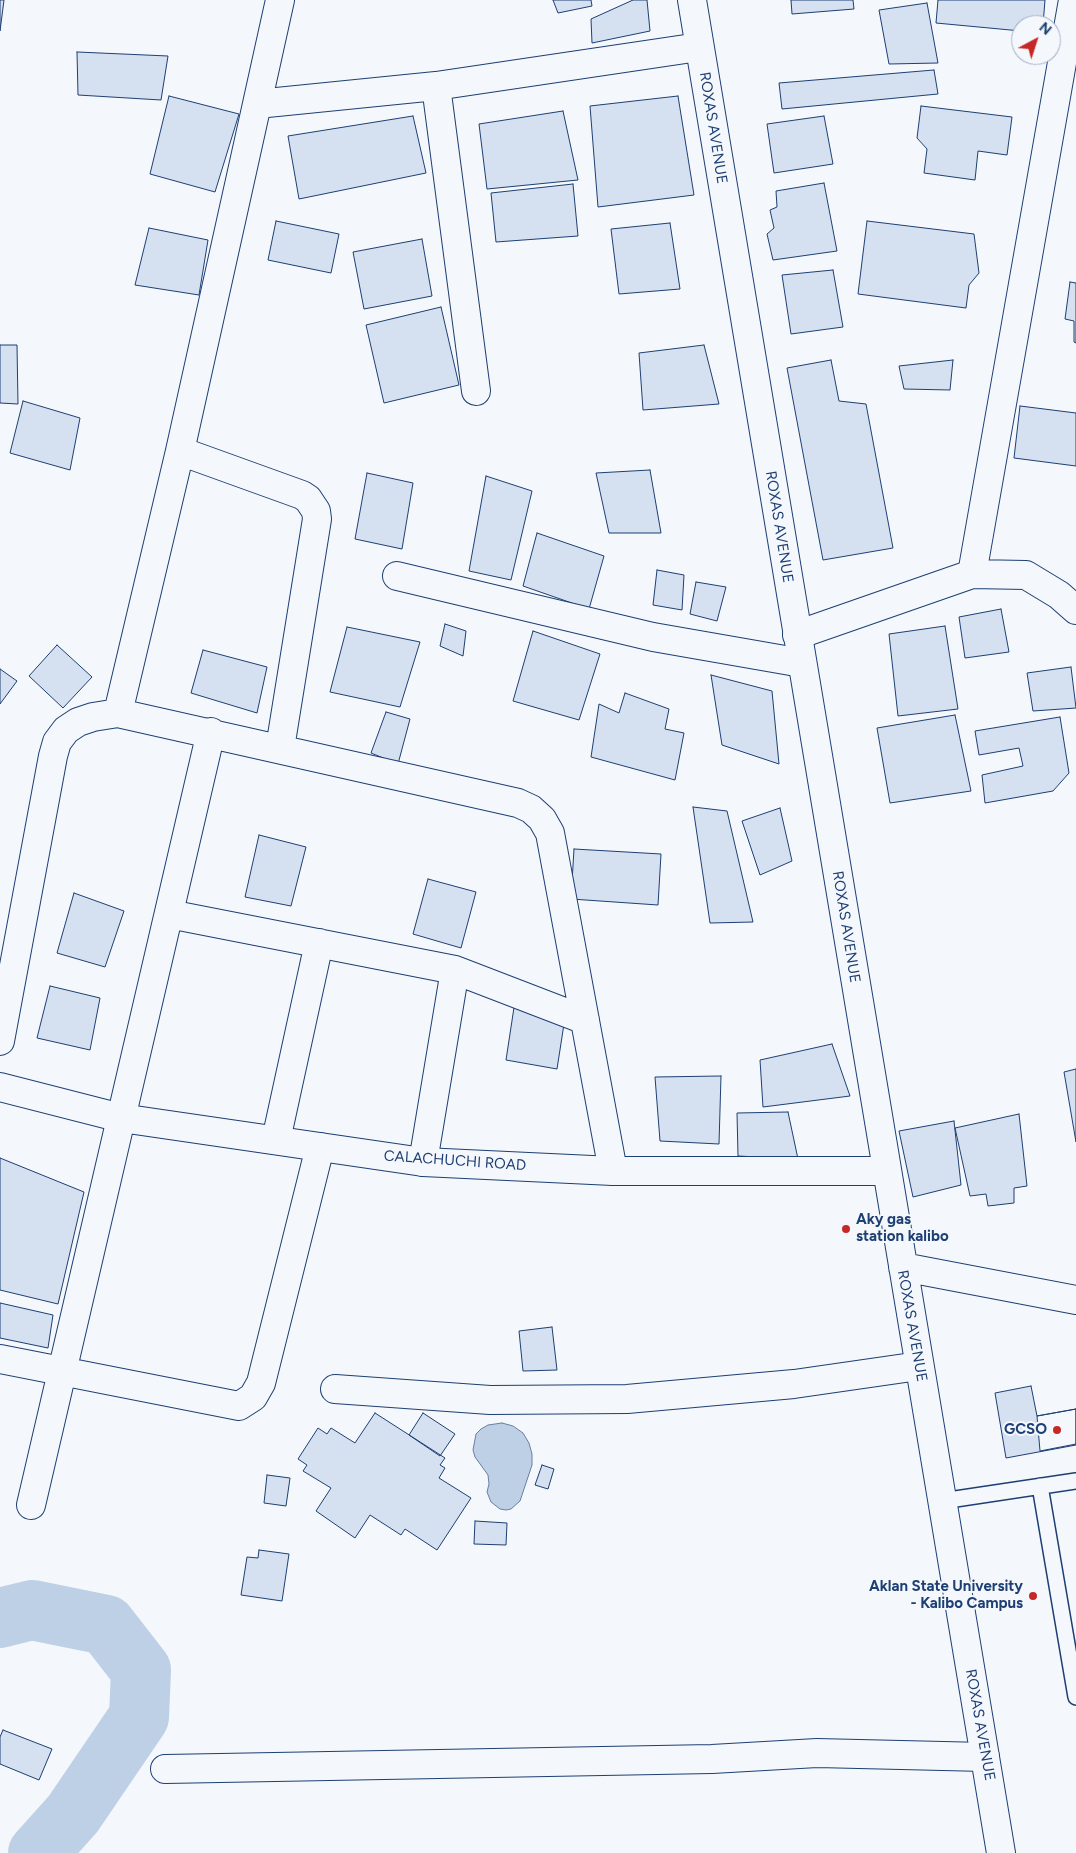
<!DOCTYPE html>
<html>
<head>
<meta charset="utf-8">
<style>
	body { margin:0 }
	#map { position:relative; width:1076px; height:1853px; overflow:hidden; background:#f4f7fb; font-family:Figtree,sans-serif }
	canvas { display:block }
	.north { position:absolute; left:1011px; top:15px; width:50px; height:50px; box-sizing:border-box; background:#f4f7fb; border:1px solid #9eadc5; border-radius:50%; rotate:40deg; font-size:14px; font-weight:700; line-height:20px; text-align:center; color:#1d3f73 }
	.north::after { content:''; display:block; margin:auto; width:18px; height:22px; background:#c62828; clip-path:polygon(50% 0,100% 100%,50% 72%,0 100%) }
</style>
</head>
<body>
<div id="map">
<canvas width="1076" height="1853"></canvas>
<div class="north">N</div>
</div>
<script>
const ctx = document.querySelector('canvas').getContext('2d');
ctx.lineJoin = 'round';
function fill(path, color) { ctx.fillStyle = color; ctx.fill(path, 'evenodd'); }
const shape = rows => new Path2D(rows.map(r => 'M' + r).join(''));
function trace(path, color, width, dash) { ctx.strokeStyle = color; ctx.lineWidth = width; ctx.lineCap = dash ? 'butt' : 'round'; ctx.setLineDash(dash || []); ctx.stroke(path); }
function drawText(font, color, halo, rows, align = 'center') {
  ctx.font = font + ' Figtree,sans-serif'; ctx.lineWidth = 4; ctx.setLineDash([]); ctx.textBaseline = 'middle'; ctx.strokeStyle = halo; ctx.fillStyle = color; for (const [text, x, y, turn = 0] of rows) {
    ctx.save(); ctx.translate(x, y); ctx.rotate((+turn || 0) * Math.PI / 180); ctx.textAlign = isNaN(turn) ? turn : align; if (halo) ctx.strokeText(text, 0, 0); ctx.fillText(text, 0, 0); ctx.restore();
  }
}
const water = shape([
	[502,1423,513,1426,523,1433,529,1443,532,1454,532,1465,520,1501,511,1509,506,1510,500,1509,491,1502,487,1492,489,1484,488,1475,475,1457,473,1450,476,1434,481,1429,488,1425,502,1423]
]);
const river = shape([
	[0,1618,32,1610,106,1625,141,1670,139,1717,73,1814,38,1853]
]);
const building = shape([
	[0,0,4,0,0,31,0,0],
	[553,0,591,0,592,6,558,13,553,0],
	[633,0,647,0,650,31,592,43,591,19,633,0],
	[791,0,853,0,854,9,792,14,791,0],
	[938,0,1045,0,1043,25,1021,25,1021,31,936,23,938,0],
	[927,3,938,63,889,64,879,10,927,3],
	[77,52,168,56,161,100,78,95,77,52],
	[934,70,938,94,782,109,779,83,934,70],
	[169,96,239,114,215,192,150,174,169,96],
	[678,96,694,195,598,207,590,106,678,96],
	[921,106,1012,117,1007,155,978,151,975,180,924,173,927,149,917,138,921,106],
	[563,111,578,180,487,189,479,124,563,111],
	[413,116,426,173,299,199,288,136,413,116],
	[824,116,833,164,774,173,767,124,824,116],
	[824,183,837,251,773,260,767,234,774,228,770,210,777,207,776,191,824,183],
	[573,184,578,236,496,242,491,193,573,184],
	[276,221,339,234,331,273,268,260,276,221],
	[867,221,974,234,979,273,969,285,966,308,858,294,867,221],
	[670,223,680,289,619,294,611,229,670,223],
	[149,228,208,240,199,295,135,285,149,228],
	[422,239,432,296,364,309,353,252,422,239],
	[833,270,843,327,791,334,782,275,833,270],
	[1070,282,1076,283,1076,343,1074,342,1074,321,1065,319,1070,282],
	[441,307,459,385,384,403,366,325,441,307],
	[0,345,17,345,18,404,0,403,0,345],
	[704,345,719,404,643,410,639,353,704,345],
	[831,360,839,401,866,404,893,548,823,560,787,368,831,360],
	[953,360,950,390,904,389,899,366,953,360],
	[23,401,80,418,70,470,10,453,23,401],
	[1020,406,1076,413,1076,466,1014,458,1020,406],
	[650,470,661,533,609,533,596,473,650,470],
	[367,473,413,483,402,549,355,539,367,473],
	[486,476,532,491,511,580,469,571,486,476],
	[537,533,604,556,589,609,523,586,537,533],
	[657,570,684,575,682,610,653,605,657,570],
	[696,582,726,587,717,621,690,614,696,582],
	[1001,609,1009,652,965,658,959,617,1001,609],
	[445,624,466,631,463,656,440,646,445,624],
	[945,626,958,709,898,716,889,634,945,626],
	[347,627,420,642,400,707,330,692,347,627],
	[533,631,600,654,579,720,513,701,533,631],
	[57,645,92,677,63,708,29,676,57,645],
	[203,650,267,667,257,713,191,693,203,650],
	[1071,667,1076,708,1033,711,1027,673,1071,667],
	[0,669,17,681,0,704,0,669],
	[711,675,772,691,779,764,722,745,711,675],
	[625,693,669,709,665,729,684,733,675,780,591,757,599,704,619,713,625,693],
	[386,712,410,719,398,764,371,753,386,712],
	[955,715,971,791,890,803,877,728,955,715],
	[1060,717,1069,773,1053,791,985,803,982,775,1023,766,1019,748,979,755,975,731,1060,717],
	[693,807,727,811,753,922,710,923,693,807],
	[780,808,792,861,760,875,742,821,780,808],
	[259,835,306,847,291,906,245,897,259,835],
	[574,849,661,854,658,905,571,899,574,849],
	[428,879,476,892,461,948,413,934,428,879],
	[74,893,124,911,105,967,57,953,74,893],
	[50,986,100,998,90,1050,37,1038,50,986],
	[515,1001,564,1024,557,1069,506,1060,515,1001],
	[832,1044,850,1096,763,1107,760,1060,832,1044],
	[1076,1069,1076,1142,1064,1072,1076,1069],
	[721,1076,719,1144,660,1141,655,1077,721,1076],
	[788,1112,798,1159,738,1156,737,1113,788,1112],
	[1019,1114,1027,1186,1014,1188,1014,1203,988,1206,986,1194,970,1196,955,1128,1019,1114],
	[954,1121,961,1185,913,1197,899,1131,954,1121],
	[0,1158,84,1192,58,1304,0,1290,0,1158],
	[0,1303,53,1315,48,1348,0,1338,0,1303],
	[552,1327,557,1370,523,1371,519,1331,552,1327],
	[1031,1386,1037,1416,1076,1409,1076,1445,1006,1458,995,1393,1031,1386],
	[1076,1409,1076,1444,1040,1451,1037,1416,1076,1409],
	[375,1413,445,1458,440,1465,445,1468,439,1478,471,1498,437,1550,405,1529,401,1535,370,1515,355,1538,316,1511,331,1488,303,1471,307,1465,298,1459,318,1428,327,1434,331,1428,355,1443,375,1413],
	[423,1413,455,1434,440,1456,409,1435,423,1413],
	[542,1465,554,1469,548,1489,535,1485,542,1465],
	[267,1475,290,1478,286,1506,264,1503,267,1475],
	[475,1521,507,1523,506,1545,474,1544,475,1521],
	[259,1550,289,1554,282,1601,241,1595,247,1557,258,1558,259,1550],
	[3,1730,52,1749,39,1780,0,1764,0,1737,3,1730]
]);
const lane = shape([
	[1040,1486,1076,1697],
	[942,1501,1076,1481]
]);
const street = shape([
	[1073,0,972,574,1026,575,1059,595,1076,610],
	[436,86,476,391],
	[257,104,280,0],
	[180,451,302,495,308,499,316,511,317,519,280,748],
	[397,576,653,637,802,663],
	[797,635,972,574],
	[118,713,180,451,257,104,436,86,699,47],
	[169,914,455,970,585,1020],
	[0,1041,53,756,57,742,66,730,78,722,93,717,118,713,518,803,531,809,542,819,550,833,613,1171],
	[276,1140,319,943],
	[423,1162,455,970],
	[0,1359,239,1406,253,1397,261,1383,320,1147],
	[335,1389,490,1400,627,1399,794,1384,919,1366],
	[31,1505,211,732],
	[165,1769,712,1759,817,1753,985,1757]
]);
const secondary = shape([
	[692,0,1001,1853],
	[0,1087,121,1118,423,1162,613,1171,887,1171],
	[903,1267,1076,1300]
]);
const markers = [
	[846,1229,5,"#c62828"],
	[1057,1430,5,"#c62828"],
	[1033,1596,5,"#c62828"]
];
const streetNames = [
	["ROXAS AVENUE",713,128,81],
	["ROXAS AVENUE",779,527,81],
	["ROXAS AVENUE",846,927,81],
	["CALACHUCHI ROAD",455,1161,4],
	["ROXAS AVENUE",912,1326,80],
	["ROXAS AVENUE",980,1725,80]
];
const poiNames = [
	["Aky gas",856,1220,"left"],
	["station kalibo",856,1237,"left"],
	["GCSO",1047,1430],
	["Aklan State University",1023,1587],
	["- Kalibo Campus",1023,1604]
];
fill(water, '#bed0e5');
trace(water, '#687fa3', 1);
trace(river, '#bed0e5', 60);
fill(building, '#d5e0f0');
trace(building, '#1d3f73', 1);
trace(lane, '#1d3f73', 18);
trace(street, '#1d3f73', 30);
trace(secondary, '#1d3f73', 30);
trace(lane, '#f4f7fb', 15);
trace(street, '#f4f7fb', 28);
trace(secondary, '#f4f7fb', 28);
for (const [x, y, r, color] of markers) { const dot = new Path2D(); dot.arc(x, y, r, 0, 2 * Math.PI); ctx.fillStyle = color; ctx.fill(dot); trace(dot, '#f4f7fb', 2); }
drawText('15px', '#1d3f73', '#f4f7fb', streetNames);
drawText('bold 15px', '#1d3f73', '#f4f7fb', poiNames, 'right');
</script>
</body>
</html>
